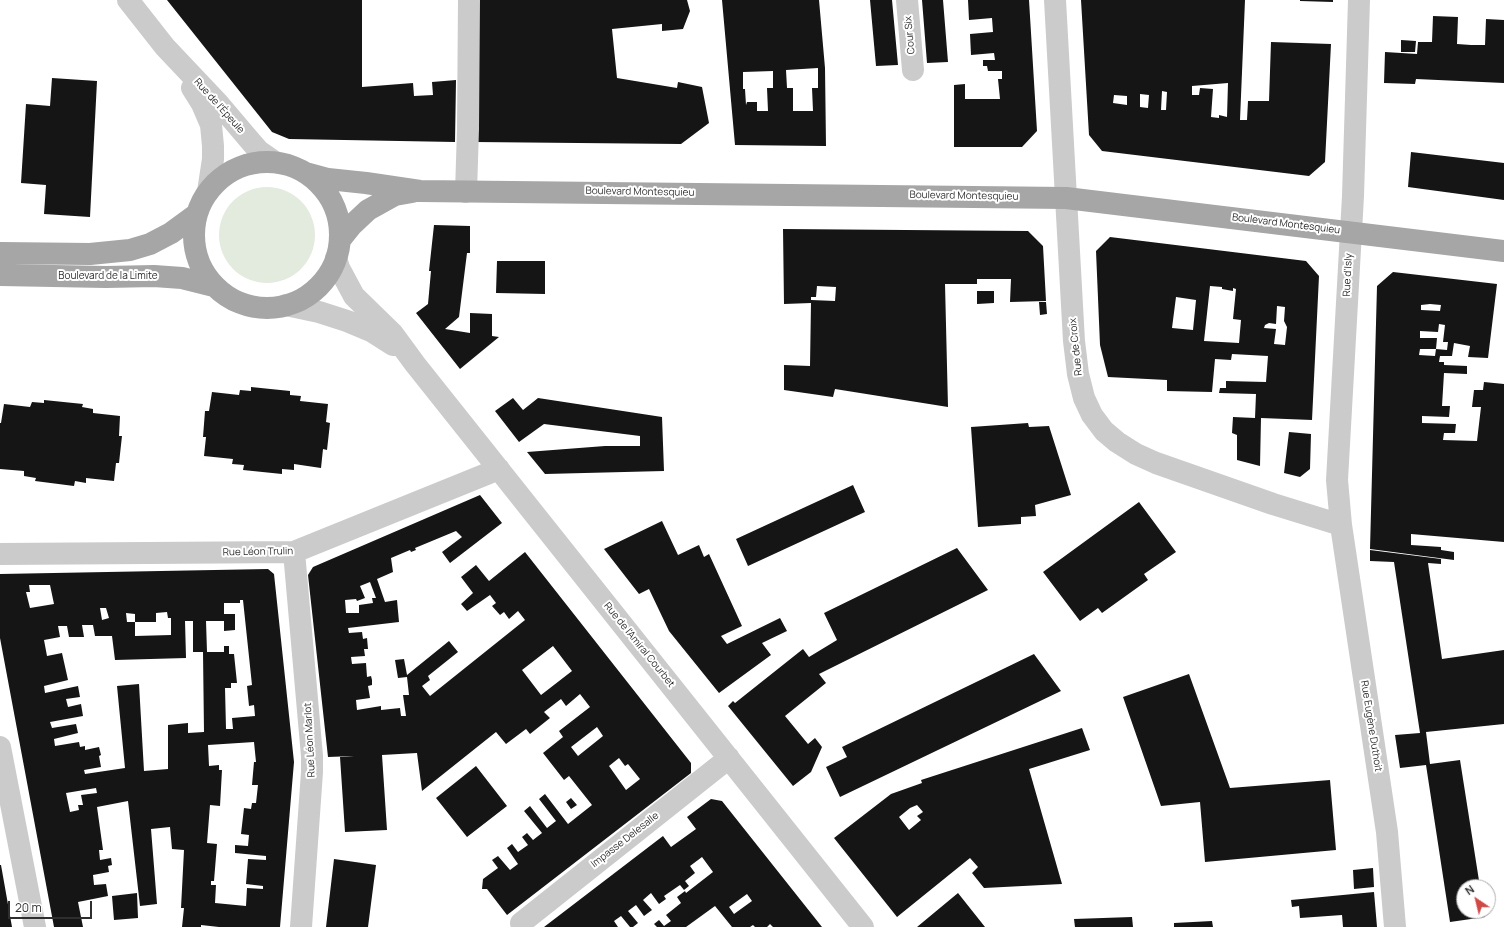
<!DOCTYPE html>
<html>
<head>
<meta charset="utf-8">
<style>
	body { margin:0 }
	#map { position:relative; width:1504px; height:927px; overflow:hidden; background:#fff; font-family:Manrope,sans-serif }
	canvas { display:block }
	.north { position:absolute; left:1456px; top:879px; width:40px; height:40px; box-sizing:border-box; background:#fff; border:1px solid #ababab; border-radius:50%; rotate:325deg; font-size:11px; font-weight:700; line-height:16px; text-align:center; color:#2e2e2e }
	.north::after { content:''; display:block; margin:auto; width:14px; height:18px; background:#cf4a47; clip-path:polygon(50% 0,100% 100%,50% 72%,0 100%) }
	.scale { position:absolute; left:8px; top:901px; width:84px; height:18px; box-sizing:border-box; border:2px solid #2e2e2e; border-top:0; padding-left:5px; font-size:12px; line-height:14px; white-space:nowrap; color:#2e2e2e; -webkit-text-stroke:3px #fff; paint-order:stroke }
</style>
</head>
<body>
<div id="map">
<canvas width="1504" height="927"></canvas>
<div class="north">N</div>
<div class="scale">20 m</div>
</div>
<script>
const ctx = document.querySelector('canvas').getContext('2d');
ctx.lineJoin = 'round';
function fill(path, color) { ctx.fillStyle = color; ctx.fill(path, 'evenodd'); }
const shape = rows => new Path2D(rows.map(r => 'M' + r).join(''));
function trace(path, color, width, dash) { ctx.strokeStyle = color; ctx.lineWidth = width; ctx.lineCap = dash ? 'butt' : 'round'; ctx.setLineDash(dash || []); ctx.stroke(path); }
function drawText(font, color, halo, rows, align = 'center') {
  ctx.font = font + ' Manrope,sans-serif'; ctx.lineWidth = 4; ctx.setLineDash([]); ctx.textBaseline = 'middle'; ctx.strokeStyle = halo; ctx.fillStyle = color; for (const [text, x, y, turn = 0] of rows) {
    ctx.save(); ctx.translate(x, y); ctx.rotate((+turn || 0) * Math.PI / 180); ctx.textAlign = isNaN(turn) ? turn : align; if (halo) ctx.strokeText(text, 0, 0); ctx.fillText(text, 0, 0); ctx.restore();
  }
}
const green = shape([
	'219 235a48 48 0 1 1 96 0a48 48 0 1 1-96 0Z'
]);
const building = shape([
	[167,0,362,0,362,87,413,83,414,96,433,95,432,82,456,80,455,142,289,139,272,132],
	[476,0,687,0,690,11,683,29,662,31,662,24,612,29,617,78,677,88,678,82,702,87,709,123,681,144,475,142],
	[722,0,819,0,825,68,826,146,735,145],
	[818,68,818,88,812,88,813,111,793,111,793,88,787,88,786,70],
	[773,71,773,88,767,88,768,111,757,111,757,102,747,102,746,105,745,89,743,89,743,72],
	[870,0,892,0,898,65,876,66],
	[922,0,943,0,948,62,927,63],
	[968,0,1029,0,1037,131,1022,147,954,147,954,85,965,84,965,99,1000,99,998,79,1002,79,1002,71,988,71,987,66,983,66,983,60,995,60,994,53,971,55,970,34,993,32,992,18,969,20],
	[1081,0,1245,0,1240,120,1247,120,1248,101,1269,101,1271,42,1331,44,1325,162,1309,176,1102,151,1089,135],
	[1228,83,1227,117,1219,115,1219,118,1211,117,1213,89,1200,88,1199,95,1192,95,1192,86],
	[1162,91,1167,92,1166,110,1161,110],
	[1140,94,1149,95,1148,108,1140,107],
	[1114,95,1127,96,1127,105,1113,103],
	[1300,0,1333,0,1333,2,1300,1],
	[1433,16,1458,17,1457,44,1471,45,1485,45,1486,19,1504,20,1504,83,1416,79,1415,84,1384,83,1385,52,1417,54,1418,42,1432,42],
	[1401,40,1416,41,1415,52,1401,52],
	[52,78,97,81,90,217,44,214,46,185,21,183,26,104,50,106],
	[1411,152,1504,163,1504,200,1408,187],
	[434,225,470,226,470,253,467,253,459,317,445,329,470,333,470,313,492,314,492,336,499,337,460,369,416,313,428,304,431,271,429,271],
	[783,229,1028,231,1043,246,1046,301,1010,302,1011,279,977,279,977,284,945,284,948,407,835,389,833,397,784,390,784,365,810,366,811,303,784,304],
	[817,286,836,287,835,301,811,300,811,297,816,297],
	[1110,237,1306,261,1319,276,1312,420,1261,418,1260,466,1237,460,1237,435,1232,433,1233,417,1255,418,1256,394,1219,393,1220,388,1226,388,1226,381,1266,382,1268,356,1232,354,1231,360,1215,359,1212,392,1167,391,1167,380,1108,377,1100,345,1096,251],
	[1210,286,1222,287,1222,289,1233,291,1233,288,1236,289,1233,319,1241,320,1239,343,1204,341],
	[1176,297,1196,300,1193,330,1172,328],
	[1277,306,1285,307,1284,321,1287,327,1285,345,1274,344,1276,329,1264,328,1265,325,1269,323,1276,324],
	[497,261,545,261,545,294,496,293],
	[1393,272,1497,284,1488,358,1468,357,1470,346,1454,343,1452,356,1440,356,1439,362,1444,362,1444,365,1467,366,1467,374,1444,373,1442,406,1450,406,1449,417,1422,416,1422,423,1456,424,1455,433,1444,433,1443,440,1477,441,1481,407,1472,407,1474,390,1483,390,1484,382,1504,384,1504,542,1411,534,1411,545,1441,547,1441,550,1454,552,1454,560,1370,549,1377,286],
	[1421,305,1430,304,1441,305,1440,311,1421,310],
	[1439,324,1445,325,1443,342,1448,342,1447,350,1436,349,1435,356,1419,355,1420,349,1436,349,1437,338,1420,338,1420,331,1438,332],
	[977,291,994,291,994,303,977,304],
	[1039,302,1046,302,1047,314,1040,315],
	[251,387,290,391,290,395,301,396,300,401,328,404,326,422,330,423,327,450,323,449,321,468,294,464,294,470,282,469,282,474,243,470,244,465,232,464,233,459,204,456,206,437,203,437,205,411,209,411,212,392,239,395,240,390,251,391],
	[513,398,523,410,538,398,662,417,664,471,545,474,527,452,605,446,640,446,640,436,544,424,519,442,495,411],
	[44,400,83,404,82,407,93,409,93,413,120,416,119,436,122,436,119,463,116,463,114,481,86,478,86,483,75,481,74,486,35,481,36,478,24,476,24,471,0,469,0,423,1,423,4,404,30,407,32,402,44,403],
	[1028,423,1029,427,1049,426,1071,495,1035,505,1036,516,1021,517,1021,524,978,527,971,427],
	[1289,432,1311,434,1310,469,1300,477,1284,473],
	[853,485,865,512,748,566,736,539],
	[480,495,502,523,450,563,442,552,462,537,456,531,415,548,416,550,411,552,410,550,391,558,393,572,377,579,385,602,397,600,399,622,348,628,349,633,362,632,363,639,367,638,368,649,364,649,365,656,351,657,352,664,366,663,367,677,371,676,372,680,372,685,368,686,370,698,356,700,357,710,381,706,381,710,400,708,401,716,406,716,403,695,409,695,407,677,398,678,395,660,404,659,407,675,449,641,458,652,428,676,430,680,422,686,430,696,525,620,518,611,509,619,504,612,500,615,492,606,496,603,490,595,467,611,461,604,473,593,461,577,476,565,489,581,525,552,691,763,691,773,507,915,487,889,482,889,483,879,498,868,492,860,498,856,510,870,518,864,507,848,512,844,518,852,528,845,522,837,527,833,533,840,542,833,524,811,530,806,547,828,556,821,539,799,545,794,568,824,592,805,569,776,564,780,543,753,563,737,559,731,590,707,580,694,566,706,561,699,544,712,550,718,530,734,526,729,506,744,496,732,422,791,417,753,382,755,387,830,345,832,340,757,354,756,328,757,308,575,313,567],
	[370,582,376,598,372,598,373,603,359,605,359,613,346,613,345,600,356,599,357,601,365,598,360,586],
	[553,646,572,671,541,695,522,670],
	[597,727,603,736,578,756,571,747],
	[619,758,625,766,628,764,640,779,626,790,609,766],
	[1139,502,1176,552,1144,574,1148,580,1102,613,1098,608,1080,621,1043,572],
	[662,521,678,555,699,545,704,557,709,554,742,626,721,636,727,644,780,618,787,631,762,643,771,655,719,693,669,631,649,589,639,594,604,549],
	[957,548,988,590,819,674,826,683,785,716,808,744,815,738,822,747,811,772,793,786,728,706,733,701,735,703,803,649,809,657,837,640,824,613],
	[1370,550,1441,559,1441,564,1428,563,1442,659,1504,650,1504,724,1426,732,1430,764,1460,760,1480,887,1464,887,1464,911,1484,911,1485,917,1450,922,1426,765,1400,768,1395,735,1420,733,1394,562,1370,561],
	[268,569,274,574,294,762,280,927,219,927,201,925,201,927,182,927,184,908,181,908,184,850,172,849,170,827,151,829,157,904,140,906,128,801,97,807,103,850,99,850,100,860,111,858,112,865,108,866,109,872,93,875,94,885,106,884,108,896,78,902,83,927,54,927,0,638,0,574],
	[29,585,50,585,54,604,30,608,26,592,30,592],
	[240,600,243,600,252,685,247,686,249,706,254,705,255,716,232,718,233,729,226,729,225,688,231,688,231,683,237,683,234,654,229,654,229,646,224,646,224,652,207,652,206,621,224,621,224,631,235,630,235,614,224,614,224,603,240,603],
	[100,608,106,608,109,618,102,620],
	[167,612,168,618,171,618,171,635,135,636,135,622,127,622,126,613,135,614,135,622,156,622,156,613],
	[185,621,193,621,193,652,203,652,204,732,188,733,188,723,168,725,168,769,144,771,139,684,117,686,125,768,85,774,84,770,101,767,99,756,101,755,99,747,85,750,85,746,80,747,79,742,55,746,54,739,78,733,76,724,52,728,50,722,83,716,81,704,68,707,66,699,80,697,78,686,45,693,44,686,68,680,62,653,47,656,44,640,60,637,58,626,67,626,69,637,84,637,82,625,93,625,95,636,112,636,115,660,186,658],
	[254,742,256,762,254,762,252,785,258,785,256,803,252,803,251,809,244,808,241,834,249,835,248,846,235,845,235,853,266,856,266,860,248,859,246,884,263,886,263,889,247,888,246,906,215,903,216,885,211,885,211,881,214,881,217,844,207,843,210,805,220,806,222,770,219,770,219,765,209,766,208,745],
	[96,788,97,793,81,795,83,805,78,805,79,810,70,812,66,793],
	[1034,654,1061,691,840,797,826,767,847,757,842,747],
	[1189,674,1230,788,1330,780,1336,850,1205,862,1200,802,1161,806,1123,697],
	[1082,728,1090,750,1029,769,1062,884,984,888,972,873,978,867,970,858,897,917,834,838,891,794,922,783,921,780],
	[917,805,923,812,917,816,921,820,909,830,899,817,910,808],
	[476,766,507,806,467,837,436,798],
	[571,798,577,805,571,809,566,802],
	[711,799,722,801,822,927,773,927,770,924,767,927,755,927,753,925,750,927,732,927,715,906,686,927,657,927,654,924,659,920,664,926,671,921,666,915,681,903,677,897,685,891,686,893,713,872,702,857,690,866,695,873,685,881,689,886,684,890,680,885,664,896,666,899,659,904,651,893,643,900,652,910,644,916,636,905,628,911,638,923,633,927,630,927,621,916,614,921,618,927,544,927,663,836,671,847,696,829,687,817],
	[747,894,752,901,734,914,729,907],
	[334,859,376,865,368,927,326,927],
	[0,865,1,865,12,927,0,927],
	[1373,868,1374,887,1354,889,1353,870],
	[1374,892,1377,927,1343,927,1342,915,1300,918,1299,906,1292,907,1291,900],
	[137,893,138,918,114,920,112,896],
	[958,893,985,927,917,927],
	[1132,917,1133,927,1075,927,1074,919],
	[1212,921,1213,927,1174,927,1174,923]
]);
const minor = shape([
	[128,0,165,47,218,103,252,143,259,151,275,162],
	[907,0,913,70],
	[1055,0,1074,341,1078,374,1084,398,1092,415,1104,431,1117,442,1136,454,1156,463,1273,504,1341,525],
	[1359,0,1353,196,1337,480,1341,525,1387,832,1395,927],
	[192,88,202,104,211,125,213,146,213,159,208,192],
	[466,192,468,129,469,0],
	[336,258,339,268,354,296,393,334,415,364,863,927],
	[286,305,319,312,347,321,371,331,393,345],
	[294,552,312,756,312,772,301,927],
	[0,554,294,552,499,469],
	[0,747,35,927],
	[521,923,729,758]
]);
const major = shape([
	'194 235a73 73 0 1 1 146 0a73 73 0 1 1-146 0Z',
	[306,173,328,179,366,183,420,191,1066,198,1504,251],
	[340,240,352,225,368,210,395,195,412,192],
	[0,253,90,254,130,250,150,244,171,233,197,214],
	[0,275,106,277,154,276,182,278,214,286]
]);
const streetNames = [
	["Cour Six",910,35,-95],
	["Rue de l'Épeule",219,106,48],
	["Boulevard Montesquieu",640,192,1],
	["Boulevard Montesquieu",964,196,1],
	["Boulevard Montesquieu",1286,224,7],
	["Rue d'Isly",1348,275,-87],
	["Boulevard de la Limite",108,276],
	["Rue de Croix",1076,347,-96],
	["Rue Léon Trulin",258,552,-1],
	["Rue de l'Amiral Courbet",639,645,51],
	["Rue Eugène Duthoit",1371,726,81],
	["Rue Léon Marlot",310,740,-93],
	["Impasse Delesalle",625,840,-38]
];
fill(green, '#e3eade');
fill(building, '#151515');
trace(minor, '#cbcbcb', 22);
trace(major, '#a6a6a6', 22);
drawText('10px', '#2e2e2e', '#fff', streetNames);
</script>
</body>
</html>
